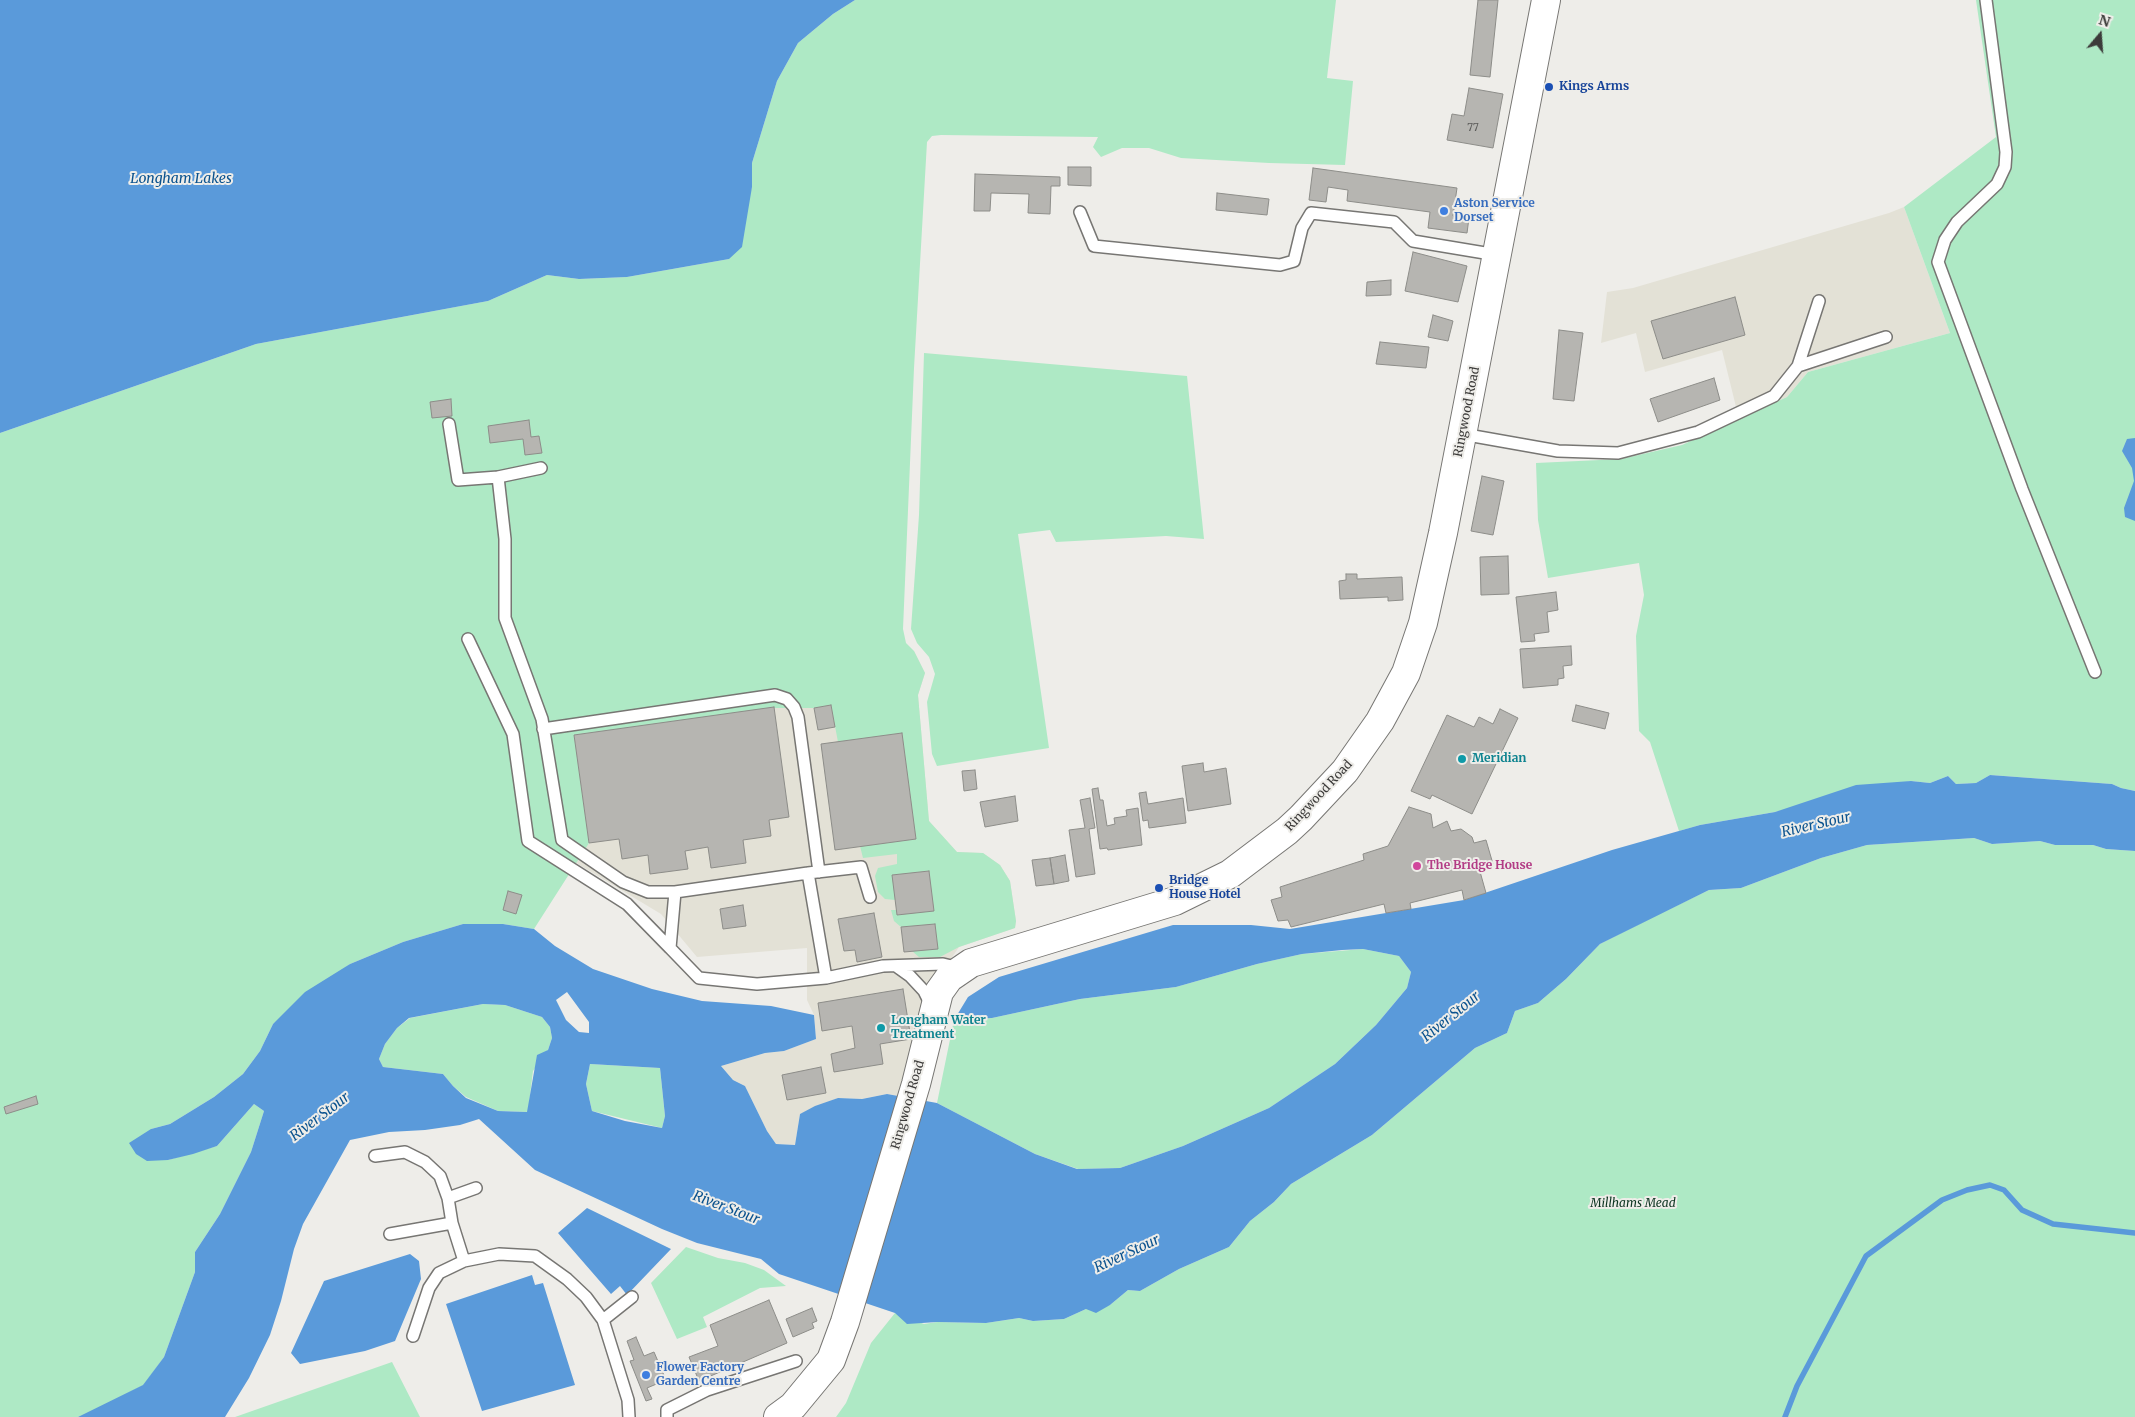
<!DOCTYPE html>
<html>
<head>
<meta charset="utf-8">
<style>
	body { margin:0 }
	#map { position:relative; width:2135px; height:1417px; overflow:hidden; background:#eeede9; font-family:Merriweather,serif }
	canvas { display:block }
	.north { position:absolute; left:2075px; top:10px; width:50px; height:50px; -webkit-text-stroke:4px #eeede9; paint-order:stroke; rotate:18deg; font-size:14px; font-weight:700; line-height:20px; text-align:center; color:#3c3b3a }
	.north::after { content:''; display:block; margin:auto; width:18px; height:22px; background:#3c3b3a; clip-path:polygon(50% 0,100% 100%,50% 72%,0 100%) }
</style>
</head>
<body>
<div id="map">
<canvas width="2135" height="1417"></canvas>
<div class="north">N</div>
</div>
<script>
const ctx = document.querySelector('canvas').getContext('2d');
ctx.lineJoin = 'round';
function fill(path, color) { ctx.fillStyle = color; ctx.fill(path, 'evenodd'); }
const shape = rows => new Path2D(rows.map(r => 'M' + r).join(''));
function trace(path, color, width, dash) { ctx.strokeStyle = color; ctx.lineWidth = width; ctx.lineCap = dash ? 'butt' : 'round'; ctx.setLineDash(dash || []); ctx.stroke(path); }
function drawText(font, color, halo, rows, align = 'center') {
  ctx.font = font + ' Merriweather,serif'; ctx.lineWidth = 4; ctx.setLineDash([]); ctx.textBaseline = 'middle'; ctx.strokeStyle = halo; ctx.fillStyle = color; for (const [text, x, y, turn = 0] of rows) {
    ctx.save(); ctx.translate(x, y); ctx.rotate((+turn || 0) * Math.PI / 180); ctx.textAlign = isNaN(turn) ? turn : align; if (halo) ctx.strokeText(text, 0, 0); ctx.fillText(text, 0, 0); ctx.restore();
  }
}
const built = shape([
	[1904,207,1950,333,1808,372,1787,397,1739,419,1722,350,1645,372,1636,333,1601,343,1607,292,1633,288,1889,213],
	[914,651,925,673,918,695,929,821,957,852,983,853,1000,865,1010,881,1016,921,1015,928,959,947,936,981,903,1097,887,1094,862,1099,838,1098,800,1114,795,1145,776,1144,767,1131,745,1086,733,1080,721,1066,765,1053,784,1051,816,1039,814,1015,807,1000,807,948,697,957,661,914,545,844,527,729]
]);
const green = shape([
	[855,0,1336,0,1327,78,1353,81,1345,165,1269,163,1181,158,1149,148,1122,148,1101,157,1093,147,1098,137,941,135,932,136,927,142,914,368,903,629,906,643,914,651,925,673,918,695,929,821,957,852,983,853,1000,865,1010,881,1016,921,1015,928,959,947,940,957,919,957,912,951,938,948,935,924,901,927,894,921,891,910,896,910,897,915,934,910,929,871,893,875,895,900,885,899,878,892,875,876,878,868,897,864,897,854,863,858,860,846,916,839,902,733,838,742,831,705,814,708,774,708,574,735,589,843,534,929,503,924,463,924,403,942,350,964,273,1024,260,1051,243,1074,214,1097,170,1124,151,1129,168,1160,217,1146,254,1104,264,1111,251,1152,220,1214,195,1252,195,1272,164,1357,144,1385,85,1415,78,1417,0,1417,0,433,256,344,488,301,547,275,579,279,627,277,729,259,752,187,752,163,777,81,798,43,833,14],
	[1976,0,2135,0,2135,791,2121,788,2112,784,1990,775,1976,783,1956,784,1948,776,1930,783,1911,781,1775,812,1700,825,1679,831,1650,742,1639,731,1636,636,1644,595,1639,563,1548,578,1538,520,1536,463,1621,459,1682,445,1787,397,1808,372,1950,333,1904,207,1996,137],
	[924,353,1187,376,1204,539,1166,536,1056,542,1050,530,1018,534,1049,748,937,766,932,754,927,702,935,674,929,657,917,643,911,629,919,515],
	[1974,838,1992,844,2040,841,2055,845,2093,845,2106,849,2135,851,2135,1417,836,1417,846,1403,871,1343,895,1313,924,1324,937,1322,986,1323,1019,1318,1033,1321,1064,1319,1086,1309,1110,1305,1128,1290,1140,1291,1179,1269,1229,1247,1250,1221,1274,1202,1291,1184,1372,1135,1475,1048,1507,1033,1515,1011,1538,1003,1566,979,1600,944,1651,918,1709,890,1741,888,1821,858,1867,845],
	[1363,949,1399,956,1411,972,1407,988,1376,1025,1335,1064,1269,1108,1183,1146,1120,1168,1078,1169,1035,1154,937,1103,954,1020,992,1018,1080,999,1176,987,1257,964,1302,954],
	[483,1004,505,1005,542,1017,550,1027,552,1038,548,1050,533,1071,528,1112,498,1111,466,1097,453,1086,443,1074,383,1067,379,1059,385,1044,397,1028,410,1018],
	[590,1064,660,1068,665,1116,662,1128,592,1111,586,1084],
	[686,1247,718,1258,745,1263,764,1270,786,1286,760,1288,703,1317,707,1327,677,1339,651,1283],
	[392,1362,420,1417,235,1417]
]);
const water = shape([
	[0,0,855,0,833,14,798,43,777,81,752,163,752,187,742,247,729,259,627,277,579,279,547,275,488,301,256,344,0,433],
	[2135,438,2135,521,2125,517,2124,508,2134,481,2132,468,2122,451,2127,439],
	[1990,775,2112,784,2121,788,2135,791,2135,851,2106,849,2093,845,2055,845,2040,841,1992,844,1974,838,1867,845,1821,858,1741,888,1709,890,1600,944,1566,979,1538,1003,1515,1011,1507,1033,1475,1048,1372,1135,1291,1184,1274,1202,1250,1221,1229,1247,1179,1269,1140,1291,1128,1290,1110,1305,1096,1313,1086,1309,1064,1319,1033,1321,1019,1318,986,1323,937,1322,907,1324,895,1313,779,1274,761,1259,697,1243,662,1229,535,1170,479,1119,460,1125,425,1130,389,1132,350,1140,303,1224,294,1249,281,1301,270,1335,249,1378,225,1417,78,1417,143,1385,164,1357,195,1272,195,1252,220,1214,251,1152,264,1111,254,1104,217,1146,193,1154,168,1160,147,1161,136,1154,129,1143,151,1129,170,1124,214,1097,243,1074,260,1051,273,1024,305,992,350,964,403,942,463,924,503,924,534,929,555,946,593,969,652,989,702,1001,771,1006,814,1015,816,1039,784,1051,765,1053,721,1066,733,1080,745,1086,767,1131,776,1144,795,1145,800,1114,815,1106,838,1098,862,1099,887,1094,937,1103,1035,1154,1077,1169,1120,1168,1183,1146,1269,1108,1335,1064,1376,1025,1407,988,1411,972,1399,956,1363,949,1342,950,1302,954,1257,964,1176,987,1080,999,992,1018,954,1020,968,997,999,977,1173,925,1251,925,1290,929,1464,900,1612,850,1700,825,1775,812,1856,785,1911,781,1930,783,1948,776,1956,784,1976,783],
	[567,992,589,1022,589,1033,579,1032,566,1020,556,1000],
	[483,1004,505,1005,542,1017,550,1027,552,1038,548,1050,537,1055,527,1112,498,1111,466,1098,453,1086,443,1074,383,1067,379,1059,385,1044,397,1028,409,1018],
	[590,1064,660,1068,665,1116,662,1128,625,1121,592,1111,586,1084],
	[587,1208,671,1249,627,1295,620,1286,611,1294,558,1233],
	[410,1254,419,1261,421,1279,395,1341,365,1351,300,1364,291,1353,324,1281],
	[532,1275,535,1285,543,1283,575,1385,482,1411,446,1304]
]);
const stream = shape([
	[1785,1417,1797,1386,1866,1256,1942,1200,1967,1190,1990,1185,2004,1190,2022,1210,2053,1224,2135,1233]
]);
const building = shape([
	[1478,0,1498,0,1490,77,1470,75,1478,0],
	[1469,88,1503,94,1493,148,1447,140,1452,114,1464,116,1469,88],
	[1068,167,1091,167,1091,186,1068,185,1068,167],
	[1313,168,1457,188,1453,216,1469,218,1467,233,1428,228,1430,212,1347,201,1348,190,1328,187,1326,202,1309,200,1313,168],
	[975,174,1060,177,1060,186,1051,186,1050,214,1028,213,1029,194,991,193,990,211,974,211,975,174],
	[1217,193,1269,199,1267,215,1216,210,1217,193],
	[1413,252,1467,266,1458,302,1405,291,1413,252],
	[1391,280,1391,295,1366,296,1367,282,1391,280],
	[1735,297,1745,335,1663,359,1651,321,1735,297],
	[1433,315,1453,321,1448,341,1428,337,1433,315],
	[1559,330,1583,333,1574,401,1553,399,1559,330],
	[1380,342,1429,347,1426,368,1376,364,1380,342],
	[1714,378,1720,400,1658,422,1650,399,1714,378],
	[451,399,452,416,432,418,430,402,451,399],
	[529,420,531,437,539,436,542,453,525,455,523,439,490,443,488,426,529,420],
	[1482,476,1504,481,1493,535,1471,531,1482,476],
	[1508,556,1509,594,1481,595,1480,557,1508,556],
	[1346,574,1357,574,1357,579,1402,577,1403,600,1388,601,1388,597,1340,599,1339,581,1346,580,1346,574],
	[1556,592,1558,610,1547,612,1549,632,1534,634,1535,641,1521,642,1516,597,1556,592],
	[1571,646,1572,665,1563,666,1564,678,1558,679,1558,685,1523,688,1520,649,1571,646],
	[831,705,835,727,818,730,814,708,831,705],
	[1576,705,1609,713,1605,729,1572,721,1576,705],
	[774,707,789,817,769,820,771,836,743,840,746,863,711,868,708,847,685,851,688,869,650,874,648,855,622,859,619,839,589,843,574,735,774,707],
	[1500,709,1518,718,1472,814,1432,795,1430,799,1411,791,1447,715,1474,727,1479,717,1493,724,1500,709],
	[902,733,916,839,835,850,821,744,902,733],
	[1203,763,1204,772,1226,768,1231,804,1188,811,1182,766,1203,763],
	[975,770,977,789,964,791,962,771,975,770],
	[1098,788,1100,800,1103,800,1107,826,1115,824,1114,818,1127,816,1126,810,1138,808,1142,845,1108,850,1107,848,1100,849,1092,789,1098,788],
	[1146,792,1148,804,1183,798,1186,823,1149,828,1148,820,1143,821,1139,793,1146,792],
	[1015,796,1018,821,985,827,980,802,1015,796],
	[1090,798,1095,828,1089,829,1095,874,1076,877,1069,830,1085,828,1080,800,1090,798],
	[1409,807,1431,814,1433,828,1447,821,1451,831,1461,829,1472,837,1474,843,1486,840,1493,864,1479,868,1486,893,1464,900,1462,890,1410,903,1411,909,1386,913,1384,904,1291,927,1288,920,1278,921,1271,900,1282,897,1280,887,1364,860,1363,854,1388,846,1409,807],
	[1065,855,1069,881,1054,884,1050,858,1065,855],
	[1050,858,1054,884,1036,886,1032,860,1050,858],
	[929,871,934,911,897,915,892,875,929,871],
	[508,891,522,895,516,914,503,910,508,891],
	[743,905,746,926,723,929,720,909,743,905],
	[874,913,882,957,857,962,855,950,844,951,838,919,874,913],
	[935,924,938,949,904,952,901,927,935,924],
	[903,989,911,1039,880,1044,883,1064,834,1072,831,1054,855,1048,852,1026,822,1031,818,1003,903,989],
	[821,1067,826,1093,787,1100,782,1075,821,1067],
	[36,1096,38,1104,6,1114,4,1107,36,1096],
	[769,1300,787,1343,699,1381,689,1357,718,1346,710,1325,769,1300],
	[812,1308,817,1321,812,1323,814,1328,793,1337,786,1319,812,1308],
	[636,1337,644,1356,654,1352,666,1380,647,1388,652,1399,646,1401,630,1361,634,1360,627,1341,636,1337]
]);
const lane = shape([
	[1986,0,2006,152,2005,167,1997,184,1957,222,1945,240,1938,262,2022,489,2095,672],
	[1080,212,1094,246,1280,265,1294,261,1302,228,1311,213,1394,222,1413,241,1497,255],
	[1798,366,1886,337],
	[449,424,458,480,498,477],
	[1462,434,1558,451,1618,453,1698,432,1774,396,1798,366,1819,301],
	[541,468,498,477,505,539,505,618,542,719,562,840,623,882,648,892,675,892,670,948,699,978,757,984,826,978,883,966,943,964,960,968],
	[468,639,513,734,528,841,627,904,670,948],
	[543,729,775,695,787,699,794,707,798,717,819,872],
	[675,892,808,873],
	[896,966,910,976,924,991,931,1005],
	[826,978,808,873,861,867,870,897],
	[375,1156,405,1152,425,1162,440,1176,448,1198,452,1223,464,1261,499,1254,535,1256,567,1279,586,1297,603,1320,628,1400,629,1417],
	[448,1198,476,1188],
	[390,1234,452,1223],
	[603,1320,632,1297],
	[413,1336,429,1288,439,1273,464,1261],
	[667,1417,667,1410,707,1390,796,1361]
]);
const highway = shape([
	[778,1417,793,1406,831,1360,845,1322,916,1084,939,992,949,978,971,963,1175,901,1230,874,1287,831,1301,818,1345,771,1380,721,1406,673,1423,623,1443,533,1546,0]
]);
const markers = [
	[1549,87,5,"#1a4fb4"],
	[1444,211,5,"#3f7fe0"],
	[1462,759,5,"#0f9aa8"],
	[1417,866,5,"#d1479c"],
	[1159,888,5,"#1a4fb4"],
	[881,1028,5,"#0f9aa8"],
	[646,1375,5,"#3f7fe0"]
];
const numberNames = [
	["77",1473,128]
];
const transitNames = [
	["Kings Arms",1559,87],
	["Bridge",1169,881],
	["House Hotel",1169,895]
];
const shopNames = [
	["Aston Service",1454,204],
	["Dorset",1454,218],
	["Flower Factory",656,1368],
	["Garden Centre",656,1382]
];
const streetNames = [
	["Ringwood Road",1467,412,-79],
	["Ringwood Road",1319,796,-47],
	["Ringwood Road",908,1105,-74]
];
const cultureNames = [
	["Meridian",1472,759],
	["Longham Water",891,1021],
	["Treatment",891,1035]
];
const hotelNames = [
	["The Bridge House",1427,866]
];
const parkNames = [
	["Millhams Mead",1633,1204]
];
const waterNames = [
	["Longham Lakes",181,179],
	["River Stour",1816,825,-13],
	["River Stour",1451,1017,-39],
	["River Stour",320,1117,-37],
	["River Stour",726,1208,21],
	["River Stour",1127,1254,-25]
];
fill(built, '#e3e1d6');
fill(green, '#aee9c5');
fill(water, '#5a9ada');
trace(stream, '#5a9ada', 5.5);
fill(building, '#b6b5b1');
trace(building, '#8d8d89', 1);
trace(lane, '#777673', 14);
trace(highway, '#777673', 30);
trace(lane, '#fff', 11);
trace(highway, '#fff', 28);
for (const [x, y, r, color] of markers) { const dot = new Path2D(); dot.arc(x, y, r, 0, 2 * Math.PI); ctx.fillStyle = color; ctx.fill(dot); trace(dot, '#eeede9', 2); }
drawText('10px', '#5a5a58', null, numberNames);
drawText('bold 12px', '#164399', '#eeede9', transitNames, 'left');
drawText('bold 12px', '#366cbe', '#eeede9', shopNames, 'left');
drawText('12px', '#3c3b3a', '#eeede9', streetNames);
drawText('bold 12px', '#0d838f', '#eeede9', cultureNames, 'left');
drawText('bold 12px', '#b23c85', '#eeede9', hotelNames, 'left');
drawText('italic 12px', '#0b3420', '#eeede9', parkNames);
drawText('italic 14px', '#0a528e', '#eeede9', waterNames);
</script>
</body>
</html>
